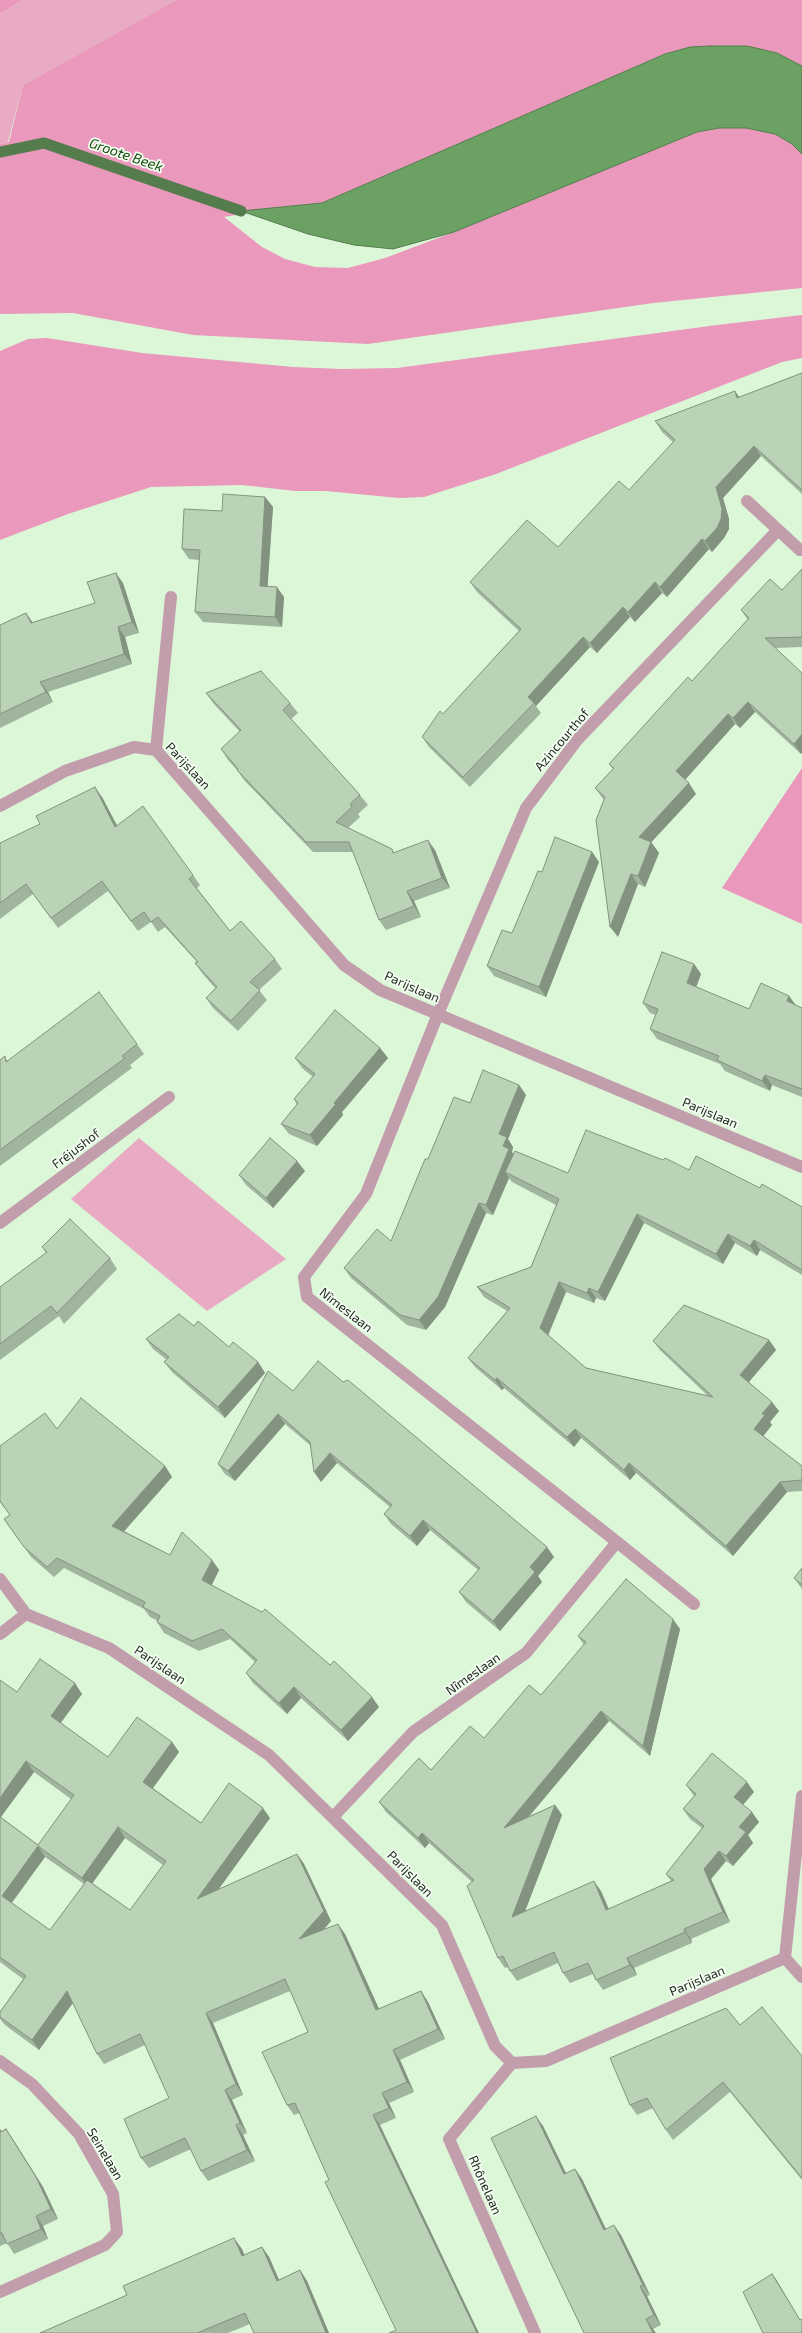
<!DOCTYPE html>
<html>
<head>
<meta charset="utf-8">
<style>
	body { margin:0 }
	canvas { display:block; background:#dcf6d8 }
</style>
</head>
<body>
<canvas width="802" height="2333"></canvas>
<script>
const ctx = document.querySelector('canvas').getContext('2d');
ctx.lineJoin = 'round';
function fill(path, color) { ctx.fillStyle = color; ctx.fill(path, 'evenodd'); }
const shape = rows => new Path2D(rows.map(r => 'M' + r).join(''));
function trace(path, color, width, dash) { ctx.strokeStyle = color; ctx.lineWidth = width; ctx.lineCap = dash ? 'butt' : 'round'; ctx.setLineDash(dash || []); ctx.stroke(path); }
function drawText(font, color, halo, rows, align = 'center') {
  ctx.font = font + ' "Exo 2",sans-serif'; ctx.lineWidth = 3.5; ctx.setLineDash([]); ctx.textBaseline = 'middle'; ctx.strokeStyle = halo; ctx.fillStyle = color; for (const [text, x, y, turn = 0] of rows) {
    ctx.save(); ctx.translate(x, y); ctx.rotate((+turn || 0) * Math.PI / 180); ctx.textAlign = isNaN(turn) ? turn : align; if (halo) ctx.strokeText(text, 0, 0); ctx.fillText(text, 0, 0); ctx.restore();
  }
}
const green = shape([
	[22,0,176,0,23,85,8,142,0,144,0,14],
	[139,1138,286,1259,207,1311,71,1199]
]);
const forest = shape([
	[0,0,22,0,0,14],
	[176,0,802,0,802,66,777,53,710,46,690,47,665,54,322,203,282,207,224,217,262,247,285,259,315,267,348,268,385,258,454,232,697,132,719,128,746,128,775,134,792,144,802,154,802,288,653,303,368,344,193,335,73,313,0,314,0,144,9,142,23,85],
	[802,315,802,358,782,362,496,474,424,497,399,498,326,491,295,491,242,485,151,487,68,514,0,540,0,351,28,339,47,338,142,353,293,367,342,369,397,368,717,325],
	[802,768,802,924,722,888]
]);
const water = shape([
	[710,46,747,46,777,53,802,66,802,154,792,144,775,134,746,128,719,128,697,132,454,232,393,249,354,245,308,234,241,211,322,203,665,54,690,47,710,46]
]);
const stream = shape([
	[0,152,44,143,241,211]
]);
const street = shape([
	[747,501,800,550],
	[156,750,171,597],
	[0,806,65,771,134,747,156,750,344,965,380,990,802,1167],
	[0,1223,169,1097],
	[617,1542,307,1297,304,1277,366,1194,438,1014,526,808,578,739,778,530],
	[0,1579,26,1614,109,1648,269,1755,442,1925,495,2046,512,2063,546,2061,785,1958,802,1977],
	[0,1634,26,1614],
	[333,1817,413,1732,526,1653,617,1542,694,1604],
	[785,1958,802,1796],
	[0,2061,32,2084,79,2134,113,2194,117,2232,105,2245,0,2292],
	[512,2063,449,2139,535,2333]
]);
const wall = shape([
	[802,373,802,494,761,456,723,498,729,519,729,529,724,538,712,552,709,549,667,597,662,593,635,622,630,617,597,653,590,647,536,706,541,713,470,787,429,747,422,737,519,631,477,592,470,582,558,547,629,490,673,442,662,432,655,421,739,397],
	[265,497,273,507,267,586,284,597,282,627,203,622,195,612,199,560,189,559,182,549,222,511],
	[802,569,802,647,776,648,801,754,755,712,740,728,735,724,685,780,696,794,651,842,659,853,645,887,638,884,618,937,604,800,595,788,613,769,609,764,692,681,748,620,741,610,782,590],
	[123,583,139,633,125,637,132,664,48,692,53,702,0,728,0,625,26,613,33,623,95,603],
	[206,693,290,703,298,713,291,719,360,795,368,805,358,814,360,817,348,828,392,849,394,853,435,850,450,888,414,901,421,917,386,930,379,920,353,852,313,852,244,780,237,770,228,760,221,749,240,732,213,703],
	[102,797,117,825,193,875,200,885,197,888,230,931,275,959,282,969,259,990,267,1000,238,1031,213,1008,206,998,215,988,202,973,195,963,197,962,165,927,158,932,151,922,138,931,108,891,58,928,33,894,0,919,0,843],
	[592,852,599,862,546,997,494,976,487,966,512,933,542,872],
	[694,964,701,974,696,987,749,1009,789,996,796,1005,802,1008,802,1097,772,1085,770,1091,725,1071,720,1064,657,1039,650,1029,656,1015,650,1013,643,1003],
	[137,1044,144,1054,130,1065,132,1068,0,1166,0,1060,8,1060],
	[380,1048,388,1058,342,1112,343,1115,317,1146,289,1134,281,1124,297,1105,294,1099,313,1077,302,1068,295,1058],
	[519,1085,526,1095,508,1139,513,1147,512,1152,513,1154,568,1173,663,1160,689,1170,760,1188,802,1207,802,1275,760,1250,757,1256,735,1243,723,1264,644,1223,605,1301,596,1298,594,1303,566,1292,548,1335,586,1368,708,1396,660,1350,653,1341,769,1340,776,1350,749,1382,779,1411,770,1422,772,1425,763,1436,802,1466,802,1491,787,1492,733,1556,636,1473,630,1480,581,1438,574,1447,504,1388,502,1390,475,1367,468,1358,507,1311,484,1297,477,1287,531,1267,556,1205,512,1182,509,1178,493,1215,486,1213,445,1307,426,1330,407,1325,351,1278,344,1268,391,1241,428,1159,470,1103],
	[305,1171,273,1208,246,1185,239,1175],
	[42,1247,110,1258,117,1269,64,1324,59,1316,0,1360,0,1287,46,1253],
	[194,1326,229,1347,258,1362,265,1373,225,1418,172,1372,164,1362,167,1360,153,1349,146,1339],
	[293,1391,554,1557,538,1576,542,1582,500,1631,466,1602,459,1592,478,1570,430,1530,417,1546,391,1524,384,1514,390,1507,337,1463,321,1482,311,1446,285,1424,235,1481,225,1474,218,1464],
	[57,1429,165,1466,172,1477,124,1531,170,1555,212,1560,219,1570,212,1585,330,1665,379,1707,348,1741,301,1698,287,1714,253,1683,246,1673,255,1662,230,1639,199,1651,164,1633,157,1622,158,1621,150,1617,144,1609,64,1568,54,1577,31,1557,4,1519,10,1515,0,1502,0,1446],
	[802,1568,802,1589,794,1578],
	[680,1629,650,1756,609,1721,528,1817,555,1805,562,1815,525,1911,601,1891,609,1909,671,1881,666,1874,702,1828,690,1819,683,1809,694,1796,686,1785,754,1792,743,1805,759,1822,748,1835,753,1843,733,1866,726,1861,711,1879,730,1922,691,1939,692,1943,634,1968,637,1975,603,1990,596,1980,593,1974,570,1983,563,1973,558,1963,517,1981,510,1971,508,1967,505,1968,498,1958,472,1882,429,1843,425,1848,386,1812,379,1802,431,1770,484,1738,541,1695,584,1645,578,1636],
	[0,1680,17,1692,82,1694,61,1723,108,1757,172,1742,179,1752,153,1788,201,1823,270,1818,219,1889,297,1854,304,1864,331,1921,323,1930,345,1934,379,2009,421,1991,428,2002,445,2039,400,2060,414,2092,389,2103,396,2118,380,2125,396,2330,300,2113,294,2115,287,2105,308,2032,290,1991,213,2023,243,2095,232,2100,247,2133,243,2135,255,2161,208,2181,201,2171,191,2149,149,2168,141,2158,169,2098,145,2045,104,2064,97,2054,73,2003,39,2050,5,2025,0,2019,0,2012,23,1979,0,1962],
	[34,1772,71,1799,38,1845,1,1817],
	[125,1838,163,1865,130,1910,92,1883],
	[45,1857,84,1884,50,1930,12,1903],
	[740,2025,802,2056,802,2180,730,2092,673,2140,666,2130,653,2108,637,2115,630,2105],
	[543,2126,566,2173,575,2169,582,2179,606,2229,621,2235,650,2295,647,2296,661,2325,653,2329,584,2333],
	[0,2129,2,2131,6,2129,13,2139,43,2187,58,2219,43,2226,48,2239,14,2254,7,2243,0,2246],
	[262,2247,269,2257,279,2280,300,2270,307,2281,329,2333,254,2333,250,2324,228,2333,40,2333,242,2249,244,2255]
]);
const shadedWall = shape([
	[735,391,742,401,737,398],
	[754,446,761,456,723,498,729,519,729,529,724,538,712,552,705,541,716,487],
	[265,497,273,507,267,596,260,586],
	[702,539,709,549,667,597,660,587],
	[116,573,123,583,139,633,132,622],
	[655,582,662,593,635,622,628,612],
	[277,587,284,597,282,627,275,617],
	[623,607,630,617,597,653,590,643],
	[26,613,33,623,31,623],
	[118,627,125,637,132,664,124,654],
	[583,637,590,647,536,706,534,703,528,697],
	[40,682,48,692,53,702,46,692],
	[748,702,755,712,740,728,733,718],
	[728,714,735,724,683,782,676,771],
	[802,734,802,753,801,754,794,744],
	[689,783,696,794,646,848,639,837],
	[95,787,102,797,122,836,115,827],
	[428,840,435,850,450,888,442,878],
	[651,842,659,853,645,887,638,876],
	[592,852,599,862,546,997,539,987],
	[631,874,638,884,618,937,610,927],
	[407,891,414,901,421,917,414,906],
	[694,964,701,974,694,993,687,983],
	[789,996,796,1006,787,1001],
	[380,1048,388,1058,342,1112,343,1115,317,1146,310,1135,334,1103],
	[765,1075,772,1085,770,1091,762,1081],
	[519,1085,526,1095,508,1139,513,1147,512,1152,516,1159,505,1172,509,1178,493,1215,486,1205,503,1146,499,1134],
	[297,1161,305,1171,273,1208,266,1198],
	[479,1203,486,1213,445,1307,426,1330,419,1320],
	[637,1214,644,1223,605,1301,598,1292],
	[728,1234,735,1243,723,1264,716,1254],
	[754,1240,760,1250,757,1256,750,1246],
	[559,1282,566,1292,547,1338,540,1328],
	[589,1288,596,1298,594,1303,587,1293],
	[769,1340,776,1350,747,1384,740,1375],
	[258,1362,265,1373,225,1418,218,1407],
	[497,1378,504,1388,502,1390,495,1380],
	[772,1402,779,1411,770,1422,772,1425,761,1439,754,1429,762,1414],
	[278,1414,285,1424,235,1481,228,1471],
	[575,1429,581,1438,574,1447,567,1437],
	[330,1453,337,1463,321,1482,314,1472],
	[629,1463,636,1473,630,1480,624,1470],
	[165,1466,172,1477,120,1536,112,1526],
	[780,1482,787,1492,733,1556,726,1546],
	[423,1520,430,1530,417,1546,410,1536],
	[547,1547,554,1557,538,1576,542,1582,500,1631,493,1621,530,1567],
	[212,1560,219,1570,209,1590,202,1580],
	[673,1619,680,1629,650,1756,643,1746],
	[75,1683,82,1694,58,1726,51,1716],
	[294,1687,301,1698,287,1714,279,1703],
	[372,1697,379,1707,348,1741,341,1730],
	[601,1711,609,1721,511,1838,504,1828],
	[172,1742,179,1752,150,1792,143,1782],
	[26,1761,34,1772,0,1818,0,1798],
	[747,1782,754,1792,741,1807,734,1797],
	[555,1805,562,1815,519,1927,512,1917],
	[263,1808,270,1818,204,1909,197,1899],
	[752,1812,759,1822,748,1835,753,1843,733,1866,726,1856,739,1827],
	[118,1827,125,1838,89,1888,82,1878],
	[422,1833,429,1843,425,1848,418,1838],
	[38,1846,45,1857,9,1906,2,1896],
	[719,1851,726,1861,711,1879,730,1922,723,1912,704,1869],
	[297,1854,304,1864,331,1921,307,1949,299,1939],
	[594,1881,601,1891,613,1920,606,1910],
	[338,1924,345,1934,384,2020,376,2010],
	[684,1929,691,1939,692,1943,685,1932],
	[627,1958,634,1968,637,1975,630,1965],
	[67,1991,74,2001,39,2050,32,2040],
	[421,1991,428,2002,445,2039,438,2029],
	[206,2013,213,2023,243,2095,236,2084],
	[393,2050,400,2060,414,2092,407,2082],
	[225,2090,232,2100,247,2133,240,2123],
	[382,2093,389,2103,396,2118,389,2108],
	[373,2115,380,2125,479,2333,477,2333],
	[536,2116,543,2126,571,2184,564,2174],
	[236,2125,243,2135,255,2161,247,2150],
	[6,2129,43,2187,58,2219,51,2209],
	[575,2169,582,2179,611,2240,604,2230],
	[36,2216,43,2226,48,2239,41,2229],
	[614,2225,621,2235,650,2295,643,2285],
	[234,2238,242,2249,249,2266,242,2256],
	[262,2247,269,2257,284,2291,277,2281],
	[300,2270,307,2281,329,2333,326,2333],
	[772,2274,776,2279,802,2323],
	[640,2286,647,2296,661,2325,654,2315],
	[646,2319,653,2329,656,2333,653,2333]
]);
const building = shape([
	[802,373,802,490,754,446,716,487,722,509,721,519,717,528,705,541,702,539,660,587,655,582,628,612,623,607,590,643,583,637,528,697,534,703,463,777,422,737,440,711,443,714,521,629,470,582,527,520,558,547,619,481,629,490,675,440,655,421,735,391,737,398,802,373],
	[223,494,265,497,260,586,277,587,275,617,195,612,200,550,182,549,184,509,222,511,223,494],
	[802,569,802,637,765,638,802,673,802,734,794,744,748,702,733,718,728,714,676,771,689,783,639,837,651,842,638,876,631,874,610,927,596,820,605,797,595,788,614,768,609,764,688,677,692,681,749,618,741,610,770,579,782,590,802,569],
	[116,573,132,622,118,627,124,654,40,682,46,692,0,714,0,625,26,613,31,623,95,603,87,582,116,573],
	[261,671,290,703,283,710,360,795,350,804,352,807,336,822,392,849,393,853,428,840,442,878,407,891,414,906,379,920,349,842,306,842,237,770,238,769,221,749,241,730,206,693,261,671],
	[95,787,115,827,143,806,193,875,189,879,230,931,241,921,275,959,250,982,260,990,231,1021,206,998,217,987,195,963,198,962,158,917,151,922,144,912,131,921,102,881,51,918,26,884,0,903,0,843,40,824,36,816,95,787],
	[555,837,592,852,539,987,487,966,502,930,512,933,538,871,542,872,555,837],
	[662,952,694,964,687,983,749,1009,761,983,789,996,787,1001,802,1008,802,1089,765,1075,762,1081,717,1060,719,1056,650,1029,658,1009,643,1003,662,952],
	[99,992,137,1044,122,1056,125,1058,0,1150,0,1060,5,1056,6,1062,99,992],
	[335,1010,380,1048,334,1103,336,1104,310,1135,281,1124,298,1103,294,1099,315,1074,295,1058,335,1010],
	[483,1070,519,1085,499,1134,507,1137,503,1146,509,1149,486,1205,479,1203,438,1297,419,1320,400,1315,344,1268,377,1229,391,1241,425,1159,428,1159,454,1097,470,1103,483,1070],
	[586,1130,663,1160,665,1158,689,1170,696,1156,760,1188,762,1184,802,1207,802,1270,754,1240,750,1246,728,1234,716,1254,637,1214,598,1292,589,1288,587,1293,559,1282,540,1328,586,1368,713,1397,653,1341,684,1305,769,1340,740,1375,772,1402,762,1414,765,1415,754,1429,802,1466,802,1480,780,1482,726,1546,629,1463,624,1470,575,1429,567,1437,497,1378,495,1380,468,1358,510,1308,477,1287,531,1267,559,1199,505,1172,515,1151,568,1173,586,1130],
	[270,1138,297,1161,266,1198,239,1175,270,1138],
	[70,1219,110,1258,57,1313,51,1306,0,1344,0,1287,47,1252,42,1247,70,1219],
	[179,1314,194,1326,198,1321,229,1347,233,1342,258,1362,218,1407,164,1362,169,1357,146,1339,179,1314],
	[318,1361,343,1382,348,1380,547,1547,530,1567,535,1572,493,1621,459,1592,480,1568,423,1520,410,1536,384,1514,392,1505,330,1453,314,1472,310,1442,278,1414,228,1471,218,1464,268,1371,293,1391,318,1361],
	[81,1398,165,1466,112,1526,170,1555,182,1532,212,1560,202,1580,262,1612,265,1609,330,1665,334,1661,372,1697,341,1730,294,1687,279,1703,246,1673,257,1660,222,1629,192,1641,157,1622,160,1616,143,1607,145,1602,57,1558,47,1567,24,1547,4,1519,10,1515,0,1501,0,1446,45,1413,57,1429,81,1398],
	[802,1568,802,1585,794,1578,802,1568],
	[626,1579,673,1619,643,1746,601,1711,504,1828,555,1805,512,1917,594,1881,606,1910,674,1880,666,1874,704,1826,683,1809,696,1794,686,1785,712,1753,747,1782,734,1797,752,1812,739,1827,746,1832,726,1856,719,1851,704,1869,723,1912,684,1929,685,1932,627,1958,630,1965,596,1980,588,1963,563,1973,554,1952,510,1971,503,1956,498,1958,467,1886,474,1880,422,1833,418,1838,379,1802,419,1758,431,1770,470,1726,484,1738,529,1685,541,1695,586,1642,578,1636,626,1579],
	[40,1659,75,1683,51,1716,108,1757,137,1717,172,1742,143,1782,201,1823,229,1783,263,1808,197,1899,297,1854,324,1911,299,1939,338,1924,376,2010,421,1991,438,2029,393,2050,407,2082,382,2093,389,2108,373,2115,477,2333,389,2333,396,2330,325,2182,329,2180,295,2103,287,2105,262,2052,308,2032,285,1979,206,2013,236,2084,225,2090,240,2123,236,2125,247,2150,201,2171,185,2138,141,2158,124,2119,169,2098,140,2034,97,2054,67,1991,32,2040,0,2017,0,2012,26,1976,0,1957,0,1817,38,1845,74,1795,26,1761,0,1798,0,1680,17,1692,40,1659],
	[118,1827,166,1861,130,1910,87,1880,50,1930,2,1896,38,1846,82,1878,118,1827],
	[762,2007,802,2056,802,2178,723,2082,666,2130,647,2098,630,2105,610,2058,726,2008,740,2025,762,2007],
	[536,2116,564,2174,575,2169,604,2230,614,2225,643,2285,640,2286,654,2315,646,2319,653,2333,584,2333,491,2138,536,2116],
	[6,2129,36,2177,51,2209,36,2216,41,2229,7,2244,2,2233,0,2233,0,2130,1,2132,6,2129],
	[234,2238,242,2256,262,2247,277,2281,300,2270,326,2333,254,2333,245,2313,197,2333,40,2333,127,2295,123,2286,234,2238],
	[772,2274,800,2320,802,2319,802,2333,763,2333,743,2292,772,2274]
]);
const streetNames = [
	["Azincourthof",562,740,-50],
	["Parijslaan",188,766,47],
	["Parijslaan",412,987,24],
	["Parijslaan",710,1113,23],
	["Fréjushof",76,1149,-37],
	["Nîmeslaan",346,1310,38],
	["Parijslaan",160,1665,34],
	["Nîmeslaan",473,1674,-35],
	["Parijslaan",410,1874,45],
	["Parijslaan",697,1981,-23],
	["Seinelaan",105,2154,59],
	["Rhônelaan",485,2185,66]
];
const waterNames = [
	["Groote Beek",126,155,19]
];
fill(green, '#e8abc3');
fill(forest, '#ea98bb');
fill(water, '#6ba162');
trace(water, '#547c4d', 1);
trace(stream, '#547c4d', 11);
trace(street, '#c29dac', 12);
fill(wall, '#a0b59d');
fill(shadedWall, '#82937f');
fill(building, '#bad2b6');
trace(building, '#82937f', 1);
drawText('13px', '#1e271c', '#f4fef2', streetNames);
drawText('italic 14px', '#184e0f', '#f4fef2', waterNames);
</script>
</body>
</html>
